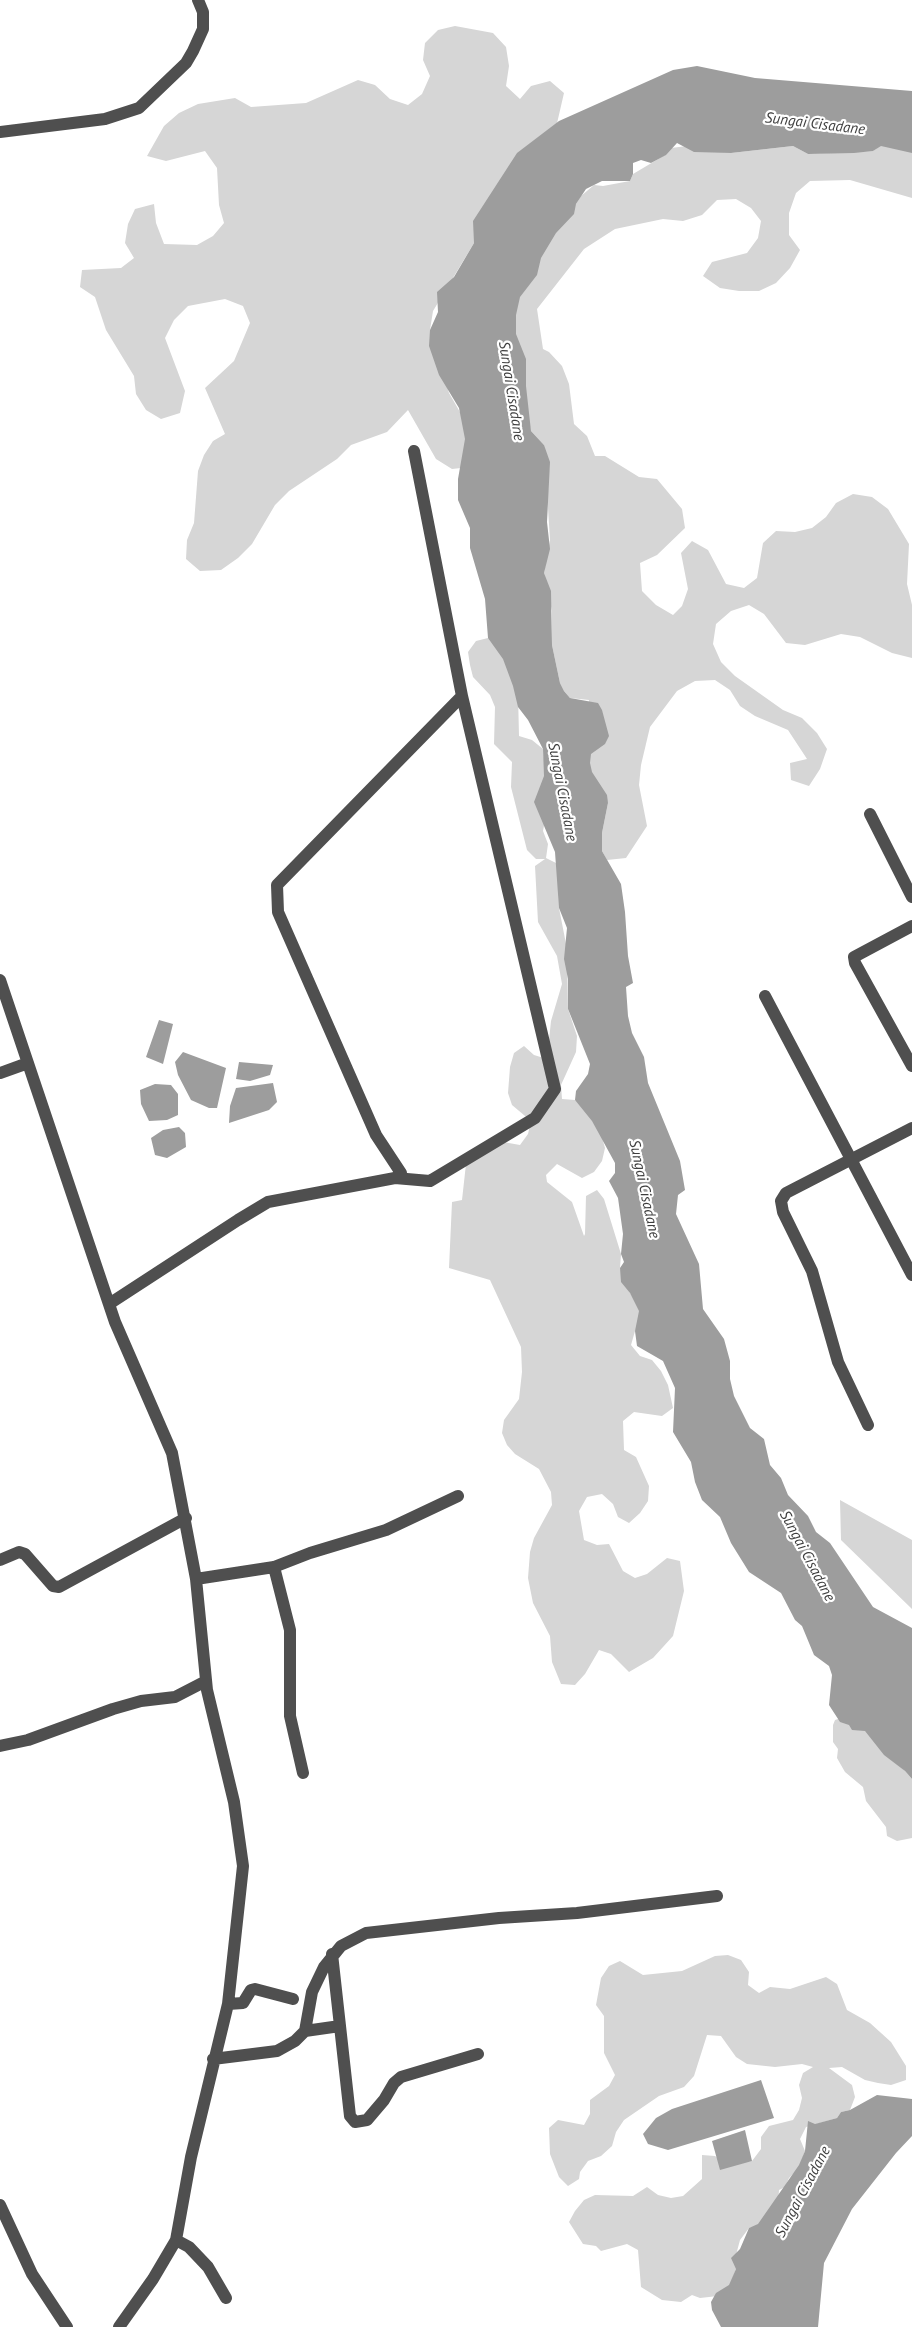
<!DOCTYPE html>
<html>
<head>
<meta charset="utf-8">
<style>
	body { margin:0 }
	canvas { display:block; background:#fff }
</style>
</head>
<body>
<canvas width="912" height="2327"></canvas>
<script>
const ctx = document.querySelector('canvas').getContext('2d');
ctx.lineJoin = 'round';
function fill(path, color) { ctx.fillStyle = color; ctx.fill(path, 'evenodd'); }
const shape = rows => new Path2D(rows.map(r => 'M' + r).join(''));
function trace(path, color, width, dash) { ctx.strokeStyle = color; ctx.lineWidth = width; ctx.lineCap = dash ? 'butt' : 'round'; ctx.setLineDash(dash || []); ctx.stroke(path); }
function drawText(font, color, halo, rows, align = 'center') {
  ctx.font = font + ' "PT Sans",sans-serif'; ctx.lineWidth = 4.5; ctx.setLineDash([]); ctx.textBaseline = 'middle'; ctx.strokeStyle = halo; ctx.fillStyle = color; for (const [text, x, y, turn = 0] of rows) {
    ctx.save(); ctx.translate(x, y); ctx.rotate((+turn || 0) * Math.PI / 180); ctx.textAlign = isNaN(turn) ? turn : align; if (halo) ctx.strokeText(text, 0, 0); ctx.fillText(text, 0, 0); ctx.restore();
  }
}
const green = shape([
	[455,26,493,33,506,47,509,66,506,86,520,99,531,86,550,81,564,93,555,132,474,243,433,311,430,330,449,393,468,426,461,468,452,469,436,459,408,410,387,432,351,445,337,459,289,491,275,505,252,544,238,558,221,570,200,571,186,559,187,540,194,523,198,471,204,455,213,441,225,434,205,388,234,361,250,323,243,306,225,299,188,306,174,320,165,338,185,391,180,413,161,419,146,410,136,394,134,376,106,330,95,297,80,287,82,270,121,268,134,258,125,243,128,224,135,209,154,204,156,223,164,244,197,245,213,236,224,223,219,205,217,168,205,151,166,161,147,156,164,126,179,113,198,104,235,98,251,107,306,103,358,80,375,85,390,99,408,105,422,94,430,76,423,60,425,43,438,30],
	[695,145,712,151,731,153,793,146,808,154,873,151,880,146,912,146,912,198,850,180,810,181,796,193,789,213,789,235,800,250,790,268,776,283,759,291,739,291,720,288,703,276,712,262,747,253,758,238,761,221,751,208,736,199,717,200,702,215,683,221,663,219,615,229,584,249,537,309,543,349,549,352,562,366,569,384,574,424,587,436,595,456,605,456,639,477,657,479,682,509,685,528,657,555,640,563,642,591,656,605,673,615,682,606,688,589,681,553,692,541,708,550,726,584,744,588,757,578,763,543,776,531,795,532,812,528,826,517,836,503,853,494,872,497,888,509,909,544,907,584,912,605,912,658,892,653,860,637,841,634,805,645,786,643,764,614,749,605,731,611,716,624,713,644,721,662,735,676,783,710,802,718,817,733,827,749,820,769,809,786,791,780,790,763,807,759,788,730,755,716,740,706,730,690,715,680,695,681,677,691,650,727,641,765,639,785,647,826,626,858,607,860,602,851,602,833,608,803,584,764,589,700,570,698,564,691,560,683,552,645,552,611,544,573,550,540,544,445,531,431,506,331,536,239,576,204,581,196,594,185,603,186,630,181,633,174,665,155,671,148],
	[488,638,500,643,518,694,519,736,532,740,543,749,548,804,543,831,548,844,546,858,558,864,559,908,567,949,568,1009,577,1036,576,1052,561,1085,562,1099,575,1100,586,1108,601,1134,605,1148,602,1161,594,1172,582,1178,557,1164,546,1175,547,1182,572,1202,584,1236,585,1234,586,1196,597,1190,604,1199,621,1254,620,1268,630,1293,638,1304,643,1318,635,1331,631,1345,640,1356,652,1360,661,1371,668,1385,673,1408,662,1416,634,1412,623,1421,624,1450,636,1457,649,1486,648,1501,640,1513,629,1523,618,1517,613,1504,602,1494,587,1497,579,1511,584,1540,597,1545,609,1544,623,1571,635,1578,647,1574,667,1558,680,1561,684,1591,673,1636,653,1658,629,1672,611,1654,599,1650,585,1674,575,1685,561,1684,552,1662,550,1636,533,1603,528,1578,530,1552,534,1538,552,1505,551,1492,539,1469,515,1454,507,1445,502,1433,504,1420,519,1399,522,1372,521,1347,490,1280,449,1268,452,1202,462,1200,466,1164,492,1140,520,1145,528,1134,531,1121,512,1105,508,1093,510,1067,514,1053,524,1046,534,1055,547,1059,551,1021,562,984,557,956,538,922,535,866,545,859,536,859,527,850,511,787,512,762,494,744,495,707,490,695,473,677,470,665,468,652,476,641],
	[840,1500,912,1540,912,1609,841,1540],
	[844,1717,876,1738,912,1779,912,1838,897,1841,887,1836,886,1827,866,1801,863,1787,845,1772,837,1758,838,1749,833,1742,833,1725,835,1720],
	[728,1955,741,1960,749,1972,748,1985,759,1993,770,1987,790,1989,826,1977,837,1984,847,2010,870,2023,891,2042,906,2066,906,2080,891,2085,878,2083,865,2080,842,2067,829,2068,852,2085,855,2097,850,2110,841,2112,837,2118,806,2127,800,2139,805,2151,799,2168,789,2178,785,2187,779,2190,778,2204,762,2224,749,2228,740,2240,736,2255,736,2269,727,2295,700,2298,692,2295,681,2302,662,2300,641,2287,638,2250,627,2244,601,2251,596,2246,583,2244,569,2222,575,2211,584,2200,595,2195,633,2196,647,2187,658,2195,671,2198,683,2196,702,2179,702,2155,715,2156,726,2164,752,2161,761,2149,761,2137,769,2126,793,2120,799,2110,802,2098,799,2085,803,2073,813,2067,802,2064,775,2067,747,2064,736,2057,721,2036,707,2035,694,2076,684,2087,659,2096,624,2120,616,2132,612,2146,601,2156,588,2161,580,2172,579,2179,568,2186,559,2177,550,2154,549,2128,558,2120,584,2125,590,2114,590,2100,609,2086,615,2075,604,2053,604,2016,596,2005,601,1978,609,1966,620,1961,643,1975,682,1971,715,1956]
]);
const water = shape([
	[697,66,755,78,912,91,912,153,881,146,873,151,854,153,808,154,793,146,731,153,694,152,677,143,666,155,651,163,641,160,633,163,633,174,630,181,602,181,586,189,576,204,574,214,556,233,541,258,537,275,520,297,516,315,516,334,526,359,526,386,531,431,544,445,550,462,547,522,550,549,544,573,551,591,552,645,560,683,564,691,570,698,598,703,602,710,609,736,605,744,591,754,590,763,592,772,607,795,608,803,602,833,602,851,621,884,625,912,628,956,633,983,626,987,628,1016,632,1033,644,1057,648,1083,680,1161,685,1190,678,1195,676,1214,699,1264,703,1309,724,1339,730,1361,730,1379,734,1396,750,1428,764,1439,770,1465,781,1478,788,1495,808,1516,816,1532,830,1543,873,1607,912,1628,912,1779,905,1771,884,1755,865,1731,852,1730,849,1725,840,1722,829,1705,832,1675,829,1666,814,1655,802,1626,795,1620,781,1593,749,1572,731,1543,720,1517,702,1500,695,1482,691,1462,673,1432,675,1388,663,1361,637,1346,635,1331,639,1311,630,1293,621,1282,620,1268,624,1262,621,1254,623,1234,618,1198,609,1181,615,1173,615,1163,592,1121,575,1100,576,1091,588,1074,590,1064,568,1009,568,979,564,959,567,928,559,908,555,852,534,802,544,776,543,749,528,720,518,707,513,686,503,659,488,638,485,599,470,548,470,528,458,500,458,479,465,439,459,408,439,375,429,346,430,330,438,312,437,292,454,277,474,243,473,221,517,153,559,121,673,70],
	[159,1020,173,1024,163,1064,146,1057],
	[183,1052,226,1068,217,1108,209,1108,191,1100,178,1075,175,1062],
	[239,1062,273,1065,270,1075,250,1081,236,1079],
	[273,1083,277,1102,269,1110,229,1123,230,1106,236,1088],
	[155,1084,171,1085,178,1094,178,1115,167,1120,149,1121,141,1104,140,1090],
	[179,1127,185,1133,186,1147,167,1158,155,1155,151,1138,163,1130],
	[761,2080,774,2118,668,2150,648,2144,643,2134,656,2118,672,2109],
	[877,2095,912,2099,912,2136,896,2153,852,2209,824,2263,818,2327,721,2327,712,2310,711,2302,716,2293,729,2285,736,2269,731,2258,740,2249,749,2228,758,2224,799,2165,805,2151,808,2121,815,2124,837,2118,841,2112,850,2110],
	[745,2130,752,2161,720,2170,712,2141]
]);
const minor = shape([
	[0,132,105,119,139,108,186,63,193,51,203,29,203,12,198,0],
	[870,814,912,897],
	[912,926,854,957,855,963,912,1066],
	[0,980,115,1322,172,1453,196,1579,207,1690,234,1802,243,1866,228,2004,191,2157,176,2240,153,2279,119,2327],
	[765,996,912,1275],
	[0,1073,28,1063],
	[395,1178,430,1181,535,1118,555,1089,462,696],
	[109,1304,238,1220,268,1202,395,1178,401,1173,376,1135,278,912,277,885,462,696,414,451],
	[868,1425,838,1362,812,1271,783,1212,781,1201,786,1193,912,1128],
	[0,1560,19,1552,25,1554,53,1586,59,1587,186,1518],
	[274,1567,290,1630,290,1716,303,1773],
	[196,1579,274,1567,310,1553,386,1530,458,1496],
	[0,1746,28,1740,113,1709,141,1701,175,1697,206,1681],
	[332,1954,350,2116,355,2122,367,2120,384,2100,394,2083,401,2077,478,2054],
	[228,2004,243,2003,251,1990,255,1989,293,1999],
	[305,2031,340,2026],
	[213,2059,277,2051,295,2041,305,2031,312,1992,324,1967,341,1946,366,1933,499,1918,577,1913,717,1896],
	[0,2205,32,2274,67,2327],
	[176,2240,189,2247,208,2267,226,2298]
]);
const waterNames = [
	["Sungai Cisadane",815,124,7],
	["Sungai Cisadane",511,391,81],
	["Sungai Cisadane",562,792,79],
	["Sungai Cisadane",644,1189,78],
	["Sungai Cisadane",807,1556,62],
	["Sungai Cisadane",803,2192,-62]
];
fill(green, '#d6d6d6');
fill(water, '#9d9d9d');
trace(minor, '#4f4f4f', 12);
drawText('italic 15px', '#3e3e3e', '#fff', waterNames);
</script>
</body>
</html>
